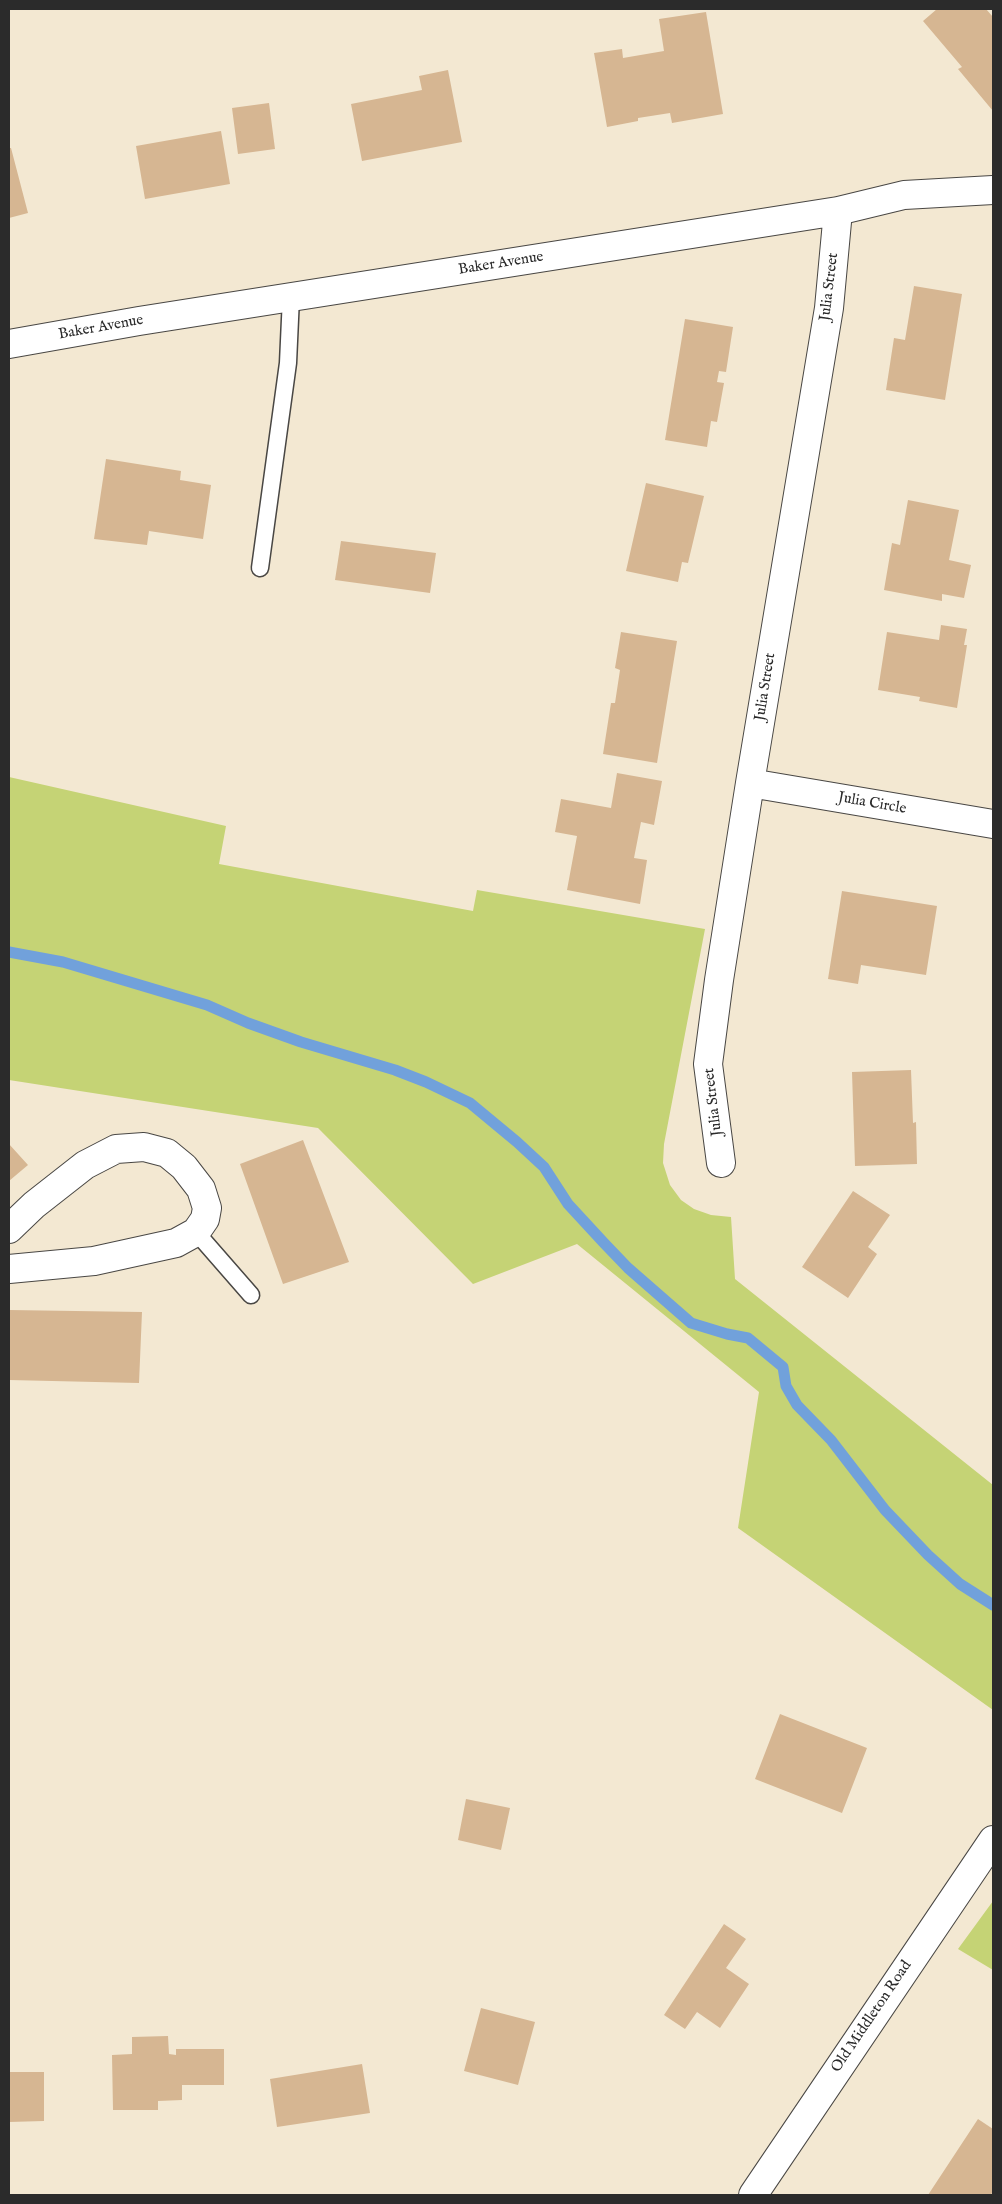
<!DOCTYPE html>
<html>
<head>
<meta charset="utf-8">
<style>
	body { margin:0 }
	#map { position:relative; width:1002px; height:2204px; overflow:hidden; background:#f3e8d2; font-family:"IM FELL English",serif }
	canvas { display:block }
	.frame { position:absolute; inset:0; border:10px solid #2b2b2b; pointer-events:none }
</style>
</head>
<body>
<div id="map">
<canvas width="1002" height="2204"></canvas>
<div class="frame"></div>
</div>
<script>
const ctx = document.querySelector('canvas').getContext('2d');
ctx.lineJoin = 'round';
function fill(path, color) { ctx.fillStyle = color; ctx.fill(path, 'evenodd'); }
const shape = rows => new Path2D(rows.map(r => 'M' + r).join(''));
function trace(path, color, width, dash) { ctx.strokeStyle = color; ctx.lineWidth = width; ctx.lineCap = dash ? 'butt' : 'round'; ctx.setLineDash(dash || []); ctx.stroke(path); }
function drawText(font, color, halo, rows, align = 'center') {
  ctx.font = font + ' "IM FELL English",serif'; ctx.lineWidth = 4.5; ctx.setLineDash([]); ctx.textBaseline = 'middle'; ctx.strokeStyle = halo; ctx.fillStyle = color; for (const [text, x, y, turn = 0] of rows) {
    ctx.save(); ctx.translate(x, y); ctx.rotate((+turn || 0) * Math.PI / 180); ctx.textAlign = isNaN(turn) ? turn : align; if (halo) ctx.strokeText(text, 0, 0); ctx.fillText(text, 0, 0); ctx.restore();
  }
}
const green = shape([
	[9,777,226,826,219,864,473,911,477,890,705,929,664,1144,663,1163,670,1185,681,1200,694,1209,711,1215,731,1217,735,1279,993,1485,993,1710,738,1528,759,1392,577,1244,473,1284,318,1128,9,1080],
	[993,1901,993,1970,958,1949]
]);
const stream = shape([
	[9,952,63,962,207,1005,248,1023,301,1042,395,1070,426,1082,470,1103,517,1142,544,1167,568,1204,604,1243,628,1268,691,1323,727,1334,748,1338,783,1367,786,1386,797,1405,831,1440,885,1510,928,1555,960,1584,993,1605]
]);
const building = shape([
	[937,9,986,9,993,17,993,111,958,69,962,67,923,21],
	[706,12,723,114,672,123,670,113,638,118,638,121,607,127,594,53,622,49,623,58,664,51,659,19],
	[448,70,462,142,362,161,351,104,422,90,419,76],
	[269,103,275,149,238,154,232,108],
	[221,131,230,184,145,199,136,146],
	[9,148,11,148,28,213,9,218],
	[914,286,962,294,945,400,886,390,894,338,905,340],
	[685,319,733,327,726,372,719,371,717,382,724,383,717,422,711,421,707,447,665,440],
	[106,459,181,471,180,480,211,485,203,539,149,531,147,545,94,539],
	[646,483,704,496,688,563,682,562,678,582,626,571],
	[908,500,959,510,949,560,971,565,964,598,942,594,942,601,884,590,892,543,900,545],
	[341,541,436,553,430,593,335,580],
	[941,625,967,629,964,645,967,645,957,708,919,701,920,697,878,690,887,632,939,640],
	[621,632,677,641,657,763,603,754,611,703,615,703,620,670,615,668],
	[617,773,662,781,654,825,641,822,634,858,647,860,640,904,567,890,577,836,555,832,561,799,611,808],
	[842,891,937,906,926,975,861,965,858,984,828,979],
	[911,1070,913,1123,916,1122,917,1164,855,1166,852,1072],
	[303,1140,349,1262,283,1284,240,1164],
	[9,1144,28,1165,9,1181],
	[853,1191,890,1215,868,1247,877,1254,848,1298,802,1267],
	[9,1310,142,1312,139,1383,9,1380],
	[780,1714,867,1748,842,1813,755,1779],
	[466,1799,510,1808,501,1850,458,1840],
	[724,1924,746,1939,726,1968,749,1984,720,2028,697,2012,685,2029,664,2015],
	[481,2008,535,2022,518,2085,464,2071],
	[168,2036,169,2054,176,2055,176,2049,224,2049,224,2085,182,2085,182,2100,158,2101,158,2110,113,2110,112,2055,132,2054,132,2037],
	[362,2064,370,2113,277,2127,270,2079],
	[9,2072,44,2072,44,2121,9,2122],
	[978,2119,993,2129,993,2191,991,2195,928,2195]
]);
const lane = shape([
	[260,568,288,363,291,297],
	[196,1232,251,1295]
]);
const street = shape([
	[9,344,139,321,838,211,904,195,993,190],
	[750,783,993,824],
	[721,1163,708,1064,719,980,750,783,829,308,838,211],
	[9,1229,34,1205,85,1165,116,1149,144,1147,167,1153,184,1167,201,1189,207,1208,205,1219,196,1232,176,1243,94,1261,9,1269]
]);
const secondary = shape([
	[753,2195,993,1840]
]);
const streetNames = [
	["Baker Avenue",501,264,-9],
	["Julia Street",830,287,-83],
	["Baker Avenue",101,328,-10],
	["Julia Street",766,687,-81],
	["Julia Circle",872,804,10],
	["Julia Street",714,1102,-97],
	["Old Middleton Road",872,2017,-56]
];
fill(green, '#c5d375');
trace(stream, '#71a1db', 11);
fill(building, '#d6b692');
trace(lane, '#494744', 19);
trace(street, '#494744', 30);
trace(secondary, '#494744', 30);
trace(lane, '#fff', 16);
trace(street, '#fff', 28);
trace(secondary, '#fff', 28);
drawText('15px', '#2b2b2b', '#fff', streetNames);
</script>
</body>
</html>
